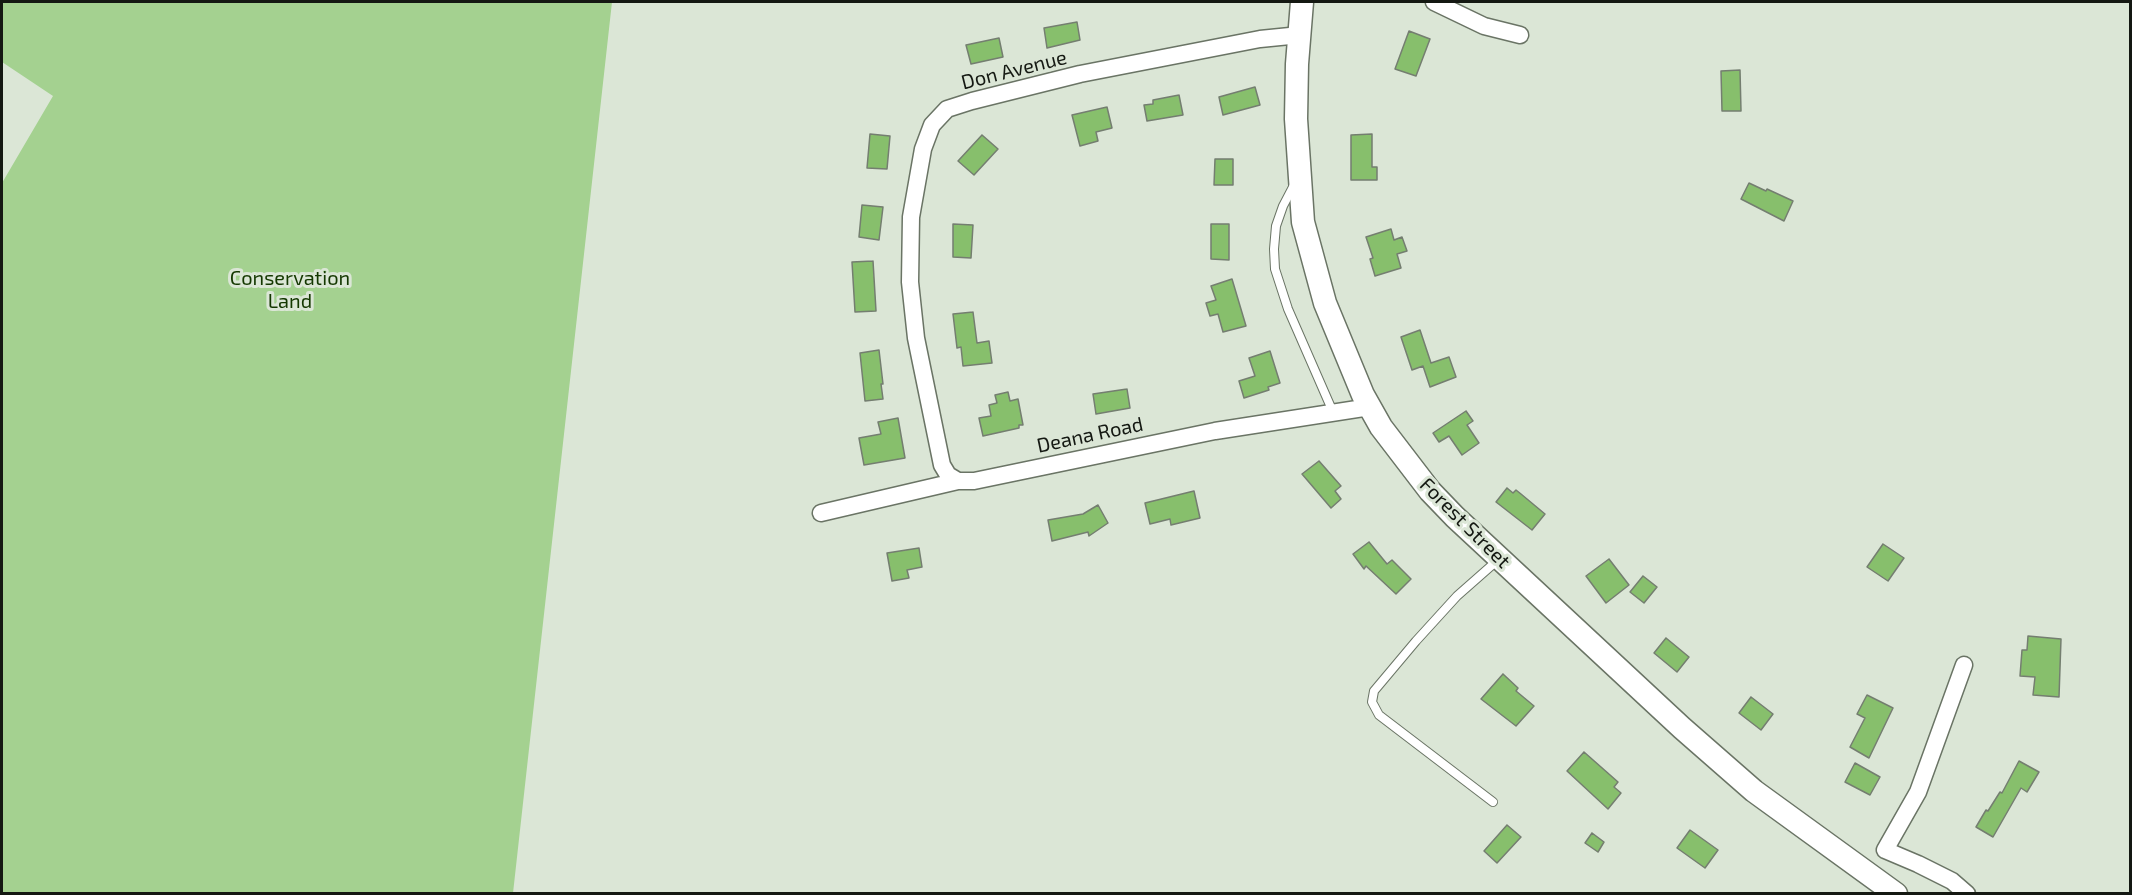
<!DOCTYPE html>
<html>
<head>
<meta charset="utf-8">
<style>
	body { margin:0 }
	#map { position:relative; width:2132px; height:895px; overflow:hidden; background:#dbe6d6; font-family:"Exo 2",sans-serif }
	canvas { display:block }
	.frame { position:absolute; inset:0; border:3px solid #141812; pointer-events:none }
</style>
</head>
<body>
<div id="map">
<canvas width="2132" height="895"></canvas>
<div class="frame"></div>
</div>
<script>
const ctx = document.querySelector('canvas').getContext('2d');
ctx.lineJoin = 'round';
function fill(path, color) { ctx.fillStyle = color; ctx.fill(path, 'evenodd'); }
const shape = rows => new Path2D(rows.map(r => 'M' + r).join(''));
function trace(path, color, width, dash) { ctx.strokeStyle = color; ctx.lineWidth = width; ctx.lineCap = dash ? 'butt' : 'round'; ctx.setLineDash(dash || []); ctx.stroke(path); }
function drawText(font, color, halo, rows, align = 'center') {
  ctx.font = font + ' "Exo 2",sans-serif'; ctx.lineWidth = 6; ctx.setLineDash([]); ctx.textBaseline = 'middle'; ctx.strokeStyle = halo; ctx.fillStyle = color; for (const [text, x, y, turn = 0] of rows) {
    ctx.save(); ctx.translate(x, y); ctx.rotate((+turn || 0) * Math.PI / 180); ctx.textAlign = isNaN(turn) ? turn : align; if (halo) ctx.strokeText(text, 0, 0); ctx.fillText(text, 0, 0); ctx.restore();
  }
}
const green = shape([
	[2,2,612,2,513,893,2,893,2,183,53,96,2,62]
]);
const building = shape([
	[1077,22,1080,40,1047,48,1044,28,1077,22],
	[1409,31,1430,39,1416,76,1395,69,1409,31],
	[999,38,1003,57,971,64,966,45,999,38],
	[1740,70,1741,111,1722,111,1721,71,1740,70],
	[1255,87,1260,105,1223,115,1219,97,1255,87],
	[1179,95,1183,115,1147,121,1144,105,1153,104,1153,100,1179,95],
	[1107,107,1112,128,1096,132,1098,141,1080,146,1072,115,1107,107],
	[870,134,890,136,887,169,867,168,870,134],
	[1372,134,1372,167,1377,167,1377,180,1351,180,1351,135,1372,134],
	[982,135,998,149,974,175,958,161,982,135],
	[1215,159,1233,159,1233,185,1214,185,1215,159],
	[1749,183,1766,191,1767,189,1793,201,1784,221,1741,199,1749,183],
	[862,205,883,207,879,240,859,237,862,205],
	[953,224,973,225,971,258,953,257,953,224],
	[1211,224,1229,224,1229,260,1211,259,1211,224],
	[1391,229,1394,240,1402,237,1407,251,1397,254,1401,268,1375,276,1370,259,1373,258,1366,237,1391,229],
	[873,261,876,311,855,312,852,262,873,261],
	[1232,279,1246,326,1223,332,1218,314,1210,316,1206,303,1216,300,1211,286,1232,279],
	[973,312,977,343,989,341,992,363,963,366,961,347,957,348,953,314,973,312],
	[1420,330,1431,363,1449,357,1456,377,1430,387,1423,366,1412,370,1401,337,1420,330],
	[879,350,883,384,881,384,883,399,865,401,860,353,879,350],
	[1270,351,1280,383,1268,387,1269,390,1244,398,1239,381,1255,376,1249,358,1270,351],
	[1127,389,1130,408,1096,414,1093,394,1127,389],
	[1008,392,1010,401,1018,399,1023,425,1019,425,1019,428,983,436,979,418,991,416,989,405,997,403,995,395,1008,392],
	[1466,411,1473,421,1467,425,1479,443,1462,455,1449,436,1439,442,1433,433,1466,411],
	[898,418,905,458,864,465,859,438,881,434,878,422,898,418],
	[1319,461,1341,486,1335,491,1341,499,1331,508,1302,474,1319,461],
	[1507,488,1513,493,1516,490,1521,494,1545,514,1532,530,1496,502,1507,488],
	[1194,491,1200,518,1171,525,1170,519,1150,524,1145,503,1194,491],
	[1098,505,1108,523,1089,536,1088,532,1052,541,1048,520,1083,514,1098,505],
	[1369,542,1387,564,1392,560,1411,579,1396,594,1366,566,1364,569,1353,554,1369,542],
	[1883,544,1904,558,1888,581,1867,567,1883,544],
	[919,548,922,567,907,570,909,578,892,581,887,553,919,548],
	[1609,559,1629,585,1606,603,1586,576,1609,559],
	[1643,576,1657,587,1644,603,1630,592,1643,576],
	[2028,636,2061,639,2059,697,2033,695,2035,677,2020,676,2022,650,2027,650,2028,636],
	[1666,638,1689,657,1677,672,1654,653,1666,638],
	[1503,674,1518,688,1516,691,1534,706,1516,726,1481,699,1503,674],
	[1867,695,1893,708,1869,758,1850,747,1865,718,1857,714,1867,695],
	[1751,697,1773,714,1761,730,1739,713,1751,697],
	[1584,752,1618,782,1614,787,1621,793,1608,809,1567,771,1584,752],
	[2019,761,2039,772,2027,792,2021,788,1993,837,1976,827,1986,810,1988,811,2000,792,2002,793,2019,761],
	[1855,763,1880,777,1870,795,1845,782,1855,763],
	[1507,825,1521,837,1497,863,1484,851,1507,825],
	[1690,830,1718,850,1705,868,1677,848,1690,830],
	[1592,833,1604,842,1598,852,1585,843,1592,833]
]);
const lane = shape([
	[1294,185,1283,206,1276,226,1274,249,1275,269,1288,309,1333,412],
	[1493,802,1379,715,1372,702,1374,691,1416,641,1457,596,1499,559]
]);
const street = shape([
	[1434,2,1484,26,1520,35],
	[958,481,948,475,942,465,916,338,910,282,911,217,923,149,932,125,947,109,972,101,1080,74,1260,39,1300,35],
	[821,513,958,481,974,481,1215,431,1370,407],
	[1964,665,1918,792,1885,850,1918,864,1952,881,1967,894]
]);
const secondary = shape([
	[1302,2,1297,64,1296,119,1303,222,1325,303,1363,395,1381,427,1430,491,1455,517,1682,728,1754,791,1896,894]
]);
const streetNames = [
	["Don Avenue",1014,70,-14],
	["Deana Road",1090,435,-12],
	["Forest Street",1465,523,45]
];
const parkNames = [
	["Conservation",290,278],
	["Land",290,301]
];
fill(green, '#a4d190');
fill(building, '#87bf6c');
trace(building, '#747e70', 1.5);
trace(lane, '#6a7465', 10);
trace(street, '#6a7465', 19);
trace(secondary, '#6a7465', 25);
trace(lane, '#fff', 8);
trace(street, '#fff', 16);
trace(secondary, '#fff', 22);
drawText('20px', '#141812', '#dbe6d6', streetNames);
drawText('20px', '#143800', '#dbe6d6', parkNames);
</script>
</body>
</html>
